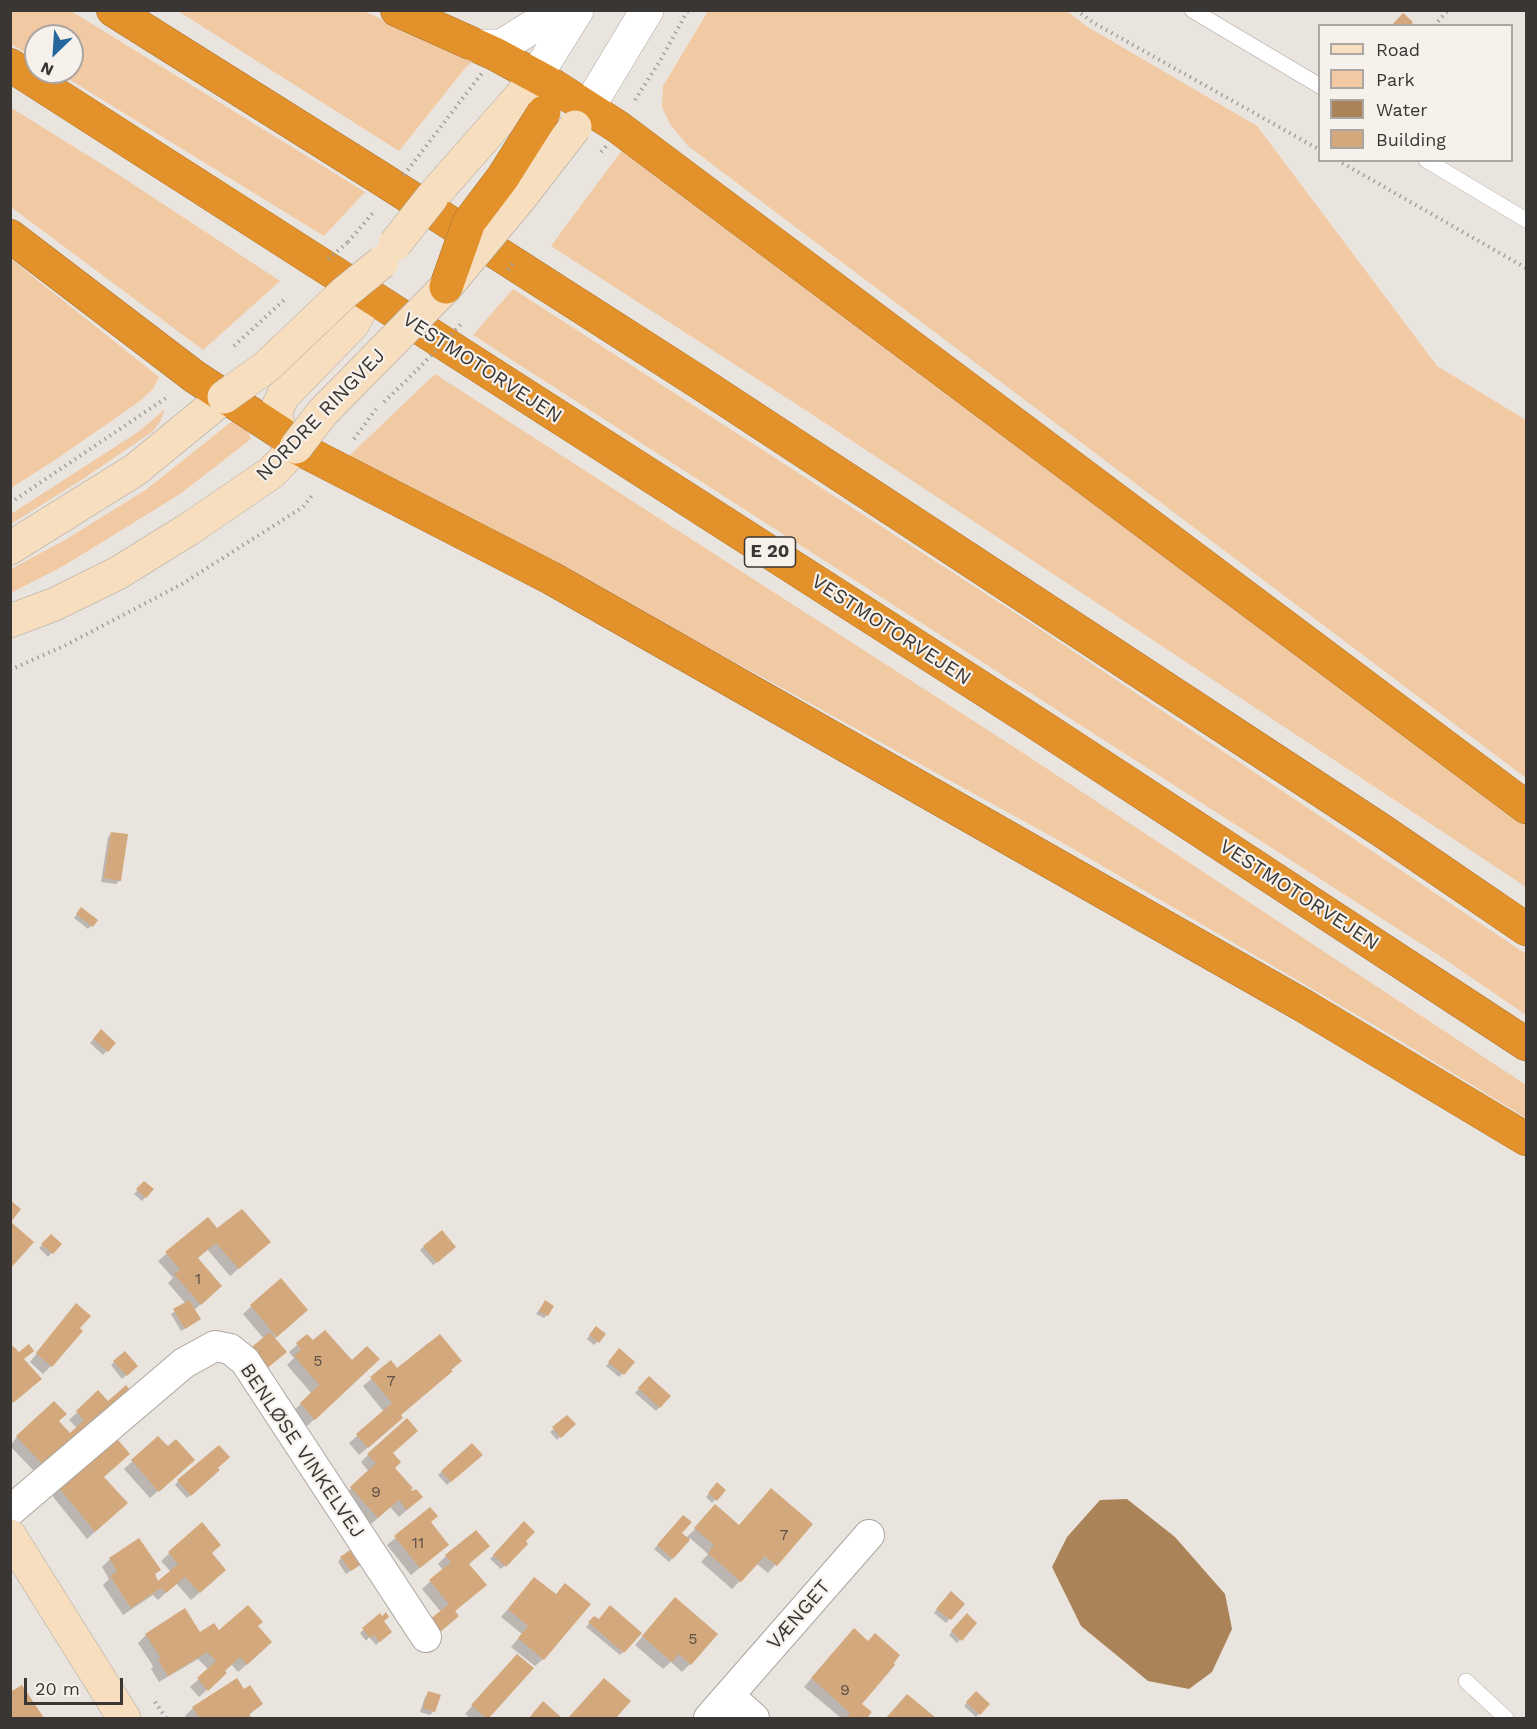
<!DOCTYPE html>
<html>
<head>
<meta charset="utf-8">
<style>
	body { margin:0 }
	#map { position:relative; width:1537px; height:1729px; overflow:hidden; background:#eae4de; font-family:"Work Sans",sans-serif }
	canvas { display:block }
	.frame { position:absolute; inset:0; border:12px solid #393634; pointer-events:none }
	.legend { position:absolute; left:1318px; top:24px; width:195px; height:138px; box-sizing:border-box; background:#f7f1eb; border:2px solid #aba6a2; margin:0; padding:8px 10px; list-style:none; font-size:18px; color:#393634 }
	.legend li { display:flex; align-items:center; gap:12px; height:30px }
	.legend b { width:30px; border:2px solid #aba6a2 }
	.north { position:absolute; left:24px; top:24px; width:60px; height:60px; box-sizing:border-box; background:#f7f1eb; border:2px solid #aba6a2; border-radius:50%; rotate:205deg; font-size:16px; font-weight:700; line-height:24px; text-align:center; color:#393634 }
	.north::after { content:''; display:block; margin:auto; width:21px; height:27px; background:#26689d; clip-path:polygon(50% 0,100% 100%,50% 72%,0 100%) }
	.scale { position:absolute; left:24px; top:1678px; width:99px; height:27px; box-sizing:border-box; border:3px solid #393634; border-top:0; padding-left:8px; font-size:18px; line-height:21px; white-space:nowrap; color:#393634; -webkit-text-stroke:4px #f7f1eb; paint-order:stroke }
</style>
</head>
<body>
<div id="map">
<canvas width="1537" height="1729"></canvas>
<div class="frame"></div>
<ul class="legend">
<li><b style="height:8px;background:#f6debf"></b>Road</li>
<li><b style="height:16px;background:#f1c9a2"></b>Park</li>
<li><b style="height:16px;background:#ab8358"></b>Water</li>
<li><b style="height:16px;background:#d2a87c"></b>Building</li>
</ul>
<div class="north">N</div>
<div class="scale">20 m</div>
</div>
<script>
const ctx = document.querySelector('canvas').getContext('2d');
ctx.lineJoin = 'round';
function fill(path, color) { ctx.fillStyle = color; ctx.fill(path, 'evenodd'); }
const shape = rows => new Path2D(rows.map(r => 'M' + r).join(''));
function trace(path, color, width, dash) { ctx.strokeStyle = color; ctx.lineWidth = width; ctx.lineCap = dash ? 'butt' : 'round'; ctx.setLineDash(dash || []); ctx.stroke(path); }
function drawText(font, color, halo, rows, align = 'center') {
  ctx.font = font + ' "Work Sans",sans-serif'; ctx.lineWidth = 4.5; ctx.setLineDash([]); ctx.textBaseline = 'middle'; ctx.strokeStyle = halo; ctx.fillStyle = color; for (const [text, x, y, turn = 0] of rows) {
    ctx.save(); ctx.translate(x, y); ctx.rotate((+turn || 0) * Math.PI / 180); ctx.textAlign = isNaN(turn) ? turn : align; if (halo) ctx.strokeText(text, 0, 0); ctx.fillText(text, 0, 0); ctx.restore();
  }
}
const green = shape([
	[10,11,71,11,365,192,324,236,57,72,72,72,72,36,36,36,36,59,11,44],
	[178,11,364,11,457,54,471,63,466,67,399,151],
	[1067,11,1086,26,1257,126,1437,366,1526,420,1526,778,688,146,670,124,662,107,663,86,708,11],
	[10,107,116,173,280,281,203,350,11,207],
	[625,146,1142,538,1526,826,1526,887,810,413,551,246],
	[11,259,159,377,153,389,140,401,55,460,11,488],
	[513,289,1031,623,1526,954,1526,1015,1437,954,473,335],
	[435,374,1014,747,1526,1085,1526,1118,1379,1028,1058,840,744,667,349,456],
	[165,409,160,422,152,432,83,479,11,524,11,514,138,432],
	[231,422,245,424,251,439,180,494,65,565,11,593,11,569,65,540,147,489]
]);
const water = shape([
	[1127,1499,1175,1537,1225,1594,1232,1629,1212,1672,1189,1689,1148,1681,1081,1626,1052,1567,1067,1537,1100,1500]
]);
const shadow = shape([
	[112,833,120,880,116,884,101,882,108,837],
	[78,913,96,921,88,929,74,918],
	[101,1031,114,1043,103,1055,90,1043],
	[144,1183,152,1190,142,1201,134,1194],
	[208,1219,217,1230,261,1250,230,1276,207,1249,196,1258,213,1294,194,1310,195,1322,181,1331,171,1314,186,1304,168,1283,173,1278,158,1261],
	[441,1232,451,1251,433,1265,420,1250],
	[51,1236,60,1244,48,1257,39,1248],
	[280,1280,298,1318,274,1339,264,1339,243,1314],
	[545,1302,547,1315,544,1318,536,1314],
	[76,1305,51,1366,43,1374,30,1362],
	[593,1331,604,1334,594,1345,587,1339],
	[307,1336,313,1342,352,1362,370,1367,306,1427,293,1411,312,1394,287,1365,294,1358,289,1352],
	[428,1343,430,1344,393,1426,359,1455,349,1443,384,1412,363,1386,390,1363,397,1370],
	[125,1353,136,1366,122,1379,111,1365],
	[616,1354,633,1362,619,1377,606,1366],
	[649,1378,669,1396,656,1411,635,1393],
	[98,1393,108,1403,35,1472,10,1446,17,1437,57,1422,70,1435,77,1428,69,1420],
	[567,1417,573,1424,557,1440,550,1432],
	[158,1438,185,1467,150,1498,124,1469],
	[472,1445,477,1459,447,1485,438,1475],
	[391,1454,393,1468,409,1490,413,1505,399,1517,390,1507,370,1525,343,1496,369,1472,361,1462,368,1455],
	[216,1468,214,1474,187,1498,175,1485,178,1481],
	[103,1477,118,1511,87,1539,50,1493,57,1485],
	[717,1484,724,1490,712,1503,706,1497],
	[430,1509,429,1522,447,1545,411,1575,387,1545],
	[684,1517,680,1533,684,1540,701,1523,738,1526,811,1524,768,1573,757,1564,732,1589,701,1562,708,1554,690,1538,669,1562,654,1549],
	[524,1523,524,1541,526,1544,501,1569,490,1559],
	[201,1524,217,1577,191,1600,176,1583,158,1600,153,1595,123,1615,103,1585,109,1579,102,1567,110,1559,139,1540,158,1584,171,1572,161,1561],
	[488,1546,468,1565,485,1585,454,1612,441,1612,422,1589,443,1570,438,1564,446,1556],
	[341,1558,354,1568,346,1574,338,1562],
	[534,1579,555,1596,543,1659,535,1666,511,1647,522,1634,501,1617],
	[947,1597,963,1604,946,1623,934,1613],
	[667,1607,690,1664,682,1672,671,1662,663,1669,635,1645],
	[185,1610,200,1634,256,1627,263,1650,238,1672,231,1664,223,1671,225,1673,199,1697,190,1687,209,1670,198,1659,159,1682,151,1669,153,1666,138,1643,146,1635],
	[380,1615,390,1632,376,1645,369,1637,366,1641,360,1633],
	[967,1615,975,1623,957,1643,949,1635],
	[594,1618,640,1633,620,1655,586,1627],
	[846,1638,860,1704,870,1712,865,1718,841,1718,804,1687],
	[510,1664,532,1668,487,1718,470,1718,465,1714],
	[596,1688,629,1701,614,1718,569,1718],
	[243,1691,261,1704,249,1715,249,1718,187,1718,185,1716,193,1708],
	[429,1693,434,1711,430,1715,420,1712,425,1697],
	[976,1693,988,1704,976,1717,964,1706],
	[907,1696,934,1718,887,1718]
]);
const building = shape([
	[1403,13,1413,22,1410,26,1391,26],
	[111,832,128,834,121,881,104,878],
	[81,907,98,920,93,927,76,914],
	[101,1029,116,1043,108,1052,93,1039],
	[144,1181,154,1189,146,1198,136,1189],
	[10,1200,21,1209,11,1222,34,1242,10,1269],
	[242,1209,271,1242,239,1269,216,1243,198,1258,222,1286,201,1305,174,1274,180,1270,165,1252,208,1217,217,1228],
	[442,1230,456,1247,437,1263,423,1246],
	[51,1234,62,1244,53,1254,41,1244],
	[281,1278,308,1310,277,1337,250,1305],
	[189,1300,201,1319,185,1329,173,1309],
	[545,1300,554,1306,548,1316,539,1311],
	[76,1303,91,1316,80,1328,83,1331,52,1367,36,1353],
	[596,1326,606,1334,599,1343,589,1335],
	[325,1330,352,1360,367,1346,380,1359,315,1420,300,1403,319,1385,294,1356,301,1350,296,1343,307,1334,313,1340],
	[270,1332,287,1352,265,1370,248,1350],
	[440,1334,462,1361,451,1370,453,1371,401,1415,403,1418,368,1448,356,1434,392,1403,370,1377,391,1360,397,1368],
	[29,1344,34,1351,24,1359,42,1379,13,1403,10,1400,10,1348,13,1346,19,1352],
	[619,1348,635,1362,624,1375,608,1362],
	[125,1351,138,1366,127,1376,113,1361],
	[649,1376,671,1396,660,1408,638,1388],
	[126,1385,130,1390,91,1427,88,1425,44,1466,16,1436,54,1401,67,1414,59,1421,70,1433,84,1420,76,1411,98,1390,108,1401],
	[567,1415,576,1424,561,1438,552,1427],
	[407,1418,418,1431,393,1453,401,1462,395,1468,413,1488,411,1490,412,1491,416,1489,423,1497,407,1510,399,1500,378,1518,350,1487,376,1463,367,1454],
	[113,1434,130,1454,104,1477,128,1503,95,1532,56,1484],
	[158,1436,168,1446,176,1439,195,1460,159,1492,131,1460],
	[472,1443,483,1455,451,1482,441,1471],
	[219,1445,230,1457,218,1468,220,1470,191,1496,177,1480],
	[717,1482,726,1490,717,1501,708,1493],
	[771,1488,813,1524,777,1566,765,1556,741,1582,708,1553,714,1545,694,1528,715,1504,739,1525],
	[430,1507,438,1516,431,1522,449,1545,420,1568,394,1536],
	[683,1515,692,1522,682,1533,690,1540,673,1559,657,1545],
	[524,1521,535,1532,526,1541,528,1544,506,1567,493,1555],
	[202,1522,221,1545,212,1553,226,1570,200,1593,185,1577,166,1593,161,1588,131,1608,110,1576,117,1571,109,1558,139,1538,161,1570,155,1574,158,1581,178,1564,168,1552],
	[476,1530,490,1546,469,1564,487,1585,455,1611,459,1616,439,1633,429,1620,449,1604,429,1580,451,1562,445,1555],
	[350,1550,360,1565,351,1571,340,1557],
	[534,1577,556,1594,565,1583,591,1604,544,1660,518,1638,528,1626,508,1609],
	[951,1591,965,1604,951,1620,936,1609],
	[675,1597,718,1634,691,1665,679,1654,672,1662,642,1636],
	[248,1605,263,1622,258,1626,272,1642,247,1665,240,1657,225,1671,227,1673,208,1691,197,1678,216,1661,207,1652,168,1676,158,1660,161,1658,145,1634,185,1608,200,1632,214,1623,219,1630],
	[610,1605,642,1633,624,1653,588,1622,594,1616,599,1619],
	[386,1612,389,1617,384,1621,392,1632,380,1642,374,1635,370,1638,362,1628,380,1613,382,1616],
	[967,1613,977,1623,962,1641,951,1631],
	[854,1628,868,1641,875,1633,900,1655,894,1663,895,1665,862,1704,872,1712,867,1718,845,1718,850,1713,811,1678],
	[517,1654,534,1668,489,1718,486,1718,471,1705],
	[237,1678,244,1689,250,1685,263,1704,249,1714,252,1718,199,1718,192,1707],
	[604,1678,631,1701,616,1718,568,1718],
	[22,1685,44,1718,10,1718,10,1692],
	[428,1691,441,1695,435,1712,423,1708],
	[976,1691,990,1704,980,1715,966,1702],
	[907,1694,936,1718,886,1718],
	[543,1701,562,1718,529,1718]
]);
const path = shape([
	[1076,10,1094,23,1320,150],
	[1434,26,1448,10],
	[635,100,660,61,688,10],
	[1337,160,1526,268],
	[348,242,373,213],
	[234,346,284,300],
	[384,402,418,369],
	[354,439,376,409],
	[10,503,166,398],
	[10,670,66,645,182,584,303,507,314,493],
	[155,1702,166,1718]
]);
const service = shape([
	[1192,10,1320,86],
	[1426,160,1526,220],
	[1466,1681,1506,1718]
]);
const minor = shape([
	[10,1511,184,1363,215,1346,230,1349,245,1361,426,1637],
	[729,1696,754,1718],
	[709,1718,869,1535]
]);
const tertiary = shape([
	[476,46,502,46,537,24,547,10],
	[536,76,577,10],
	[588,108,647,10]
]);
const secondary = shape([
	[432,197,519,98,536,76],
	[281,433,275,413,283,396,353,324,365,300],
	[10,548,135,470,224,397],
	[10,621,55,604,118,573,189,529,271,473,296,447],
	[10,1536,124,1718]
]);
const motorway = shape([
	[113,10,377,176,697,381,1381,830,1526,929],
	[397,10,495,54,554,86,618,127,1526,807],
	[10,65,1030,719,1526,1044],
	[10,236,195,377,281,433,296,447,551,578,1304,1006,1526,1139]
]);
const pathBridge = shape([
	[601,152,607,145],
	[404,175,482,73],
	[328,259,348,242],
	[508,270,515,261],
	[418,369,463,322]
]);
const secondaryBridge = shape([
	[395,244,432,197],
	[224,397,266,367,344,293,382,262],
	[296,447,322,413,446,287,521,197,575,127]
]);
const motorwayBridge = shape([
	[446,287,469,222,503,177,544,112]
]);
const numberNames = [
	["1",198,1279],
	["5",318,1361],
	["7",391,1381],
	["9",376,1492],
	["7",784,1535],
	["11",418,1543],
	["5",693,1639],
	["9",845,1690]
];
const shields = [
	[770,552,51]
];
const shieldNames = [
	["E 20",770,552]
];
const streetNames = [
	["VESTMOTORVEJEN",482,368,33],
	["NORDRE RINGVEJ",321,415,-46],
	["VESTMOTORVEJEN",891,630,33],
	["VESTMOTORVEJEN",1299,895,33],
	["BENLØSE VINKELVEJ",302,1451,56],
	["VÆNGET",799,1615,-49]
];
fill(green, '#f1c9a2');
fill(water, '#ab8358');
fill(shadow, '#0003');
fill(building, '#d2a87c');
trace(service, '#aca6a0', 16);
trace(minor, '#aca6a0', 32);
trace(tertiary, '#aca6a0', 34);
trace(secondary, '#aca6a0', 34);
trace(motorway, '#a7712e', 34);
trace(path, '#a49f9b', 4, [1.5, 4.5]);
trace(service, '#fff', 15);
trace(minor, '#fff', 30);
trace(tertiary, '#fff', 33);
trace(secondary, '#f6debf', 33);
trace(motorway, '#e2912b', 33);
trace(secondaryBridge, '#aca6a0', 34, []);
trace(motorwayBridge, '#a7712e', 34, []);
trace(pathBridge, '#a49f9b', 4, [1.5, 4.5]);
trace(secondaryBridge, '#f6debf', 33);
trace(motorwayBridge, '#e2912b', 33);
drawText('16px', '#5f5246', null, numberNames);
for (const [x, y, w] of shields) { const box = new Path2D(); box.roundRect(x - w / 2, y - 15, w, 30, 4.5); ctx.fillStyle = '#f7f1eb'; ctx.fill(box); trace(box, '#393634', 1.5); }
drawText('bold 18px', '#393634', null, shieldNames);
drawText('20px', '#393634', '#f7f1eb', streetNames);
</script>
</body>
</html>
